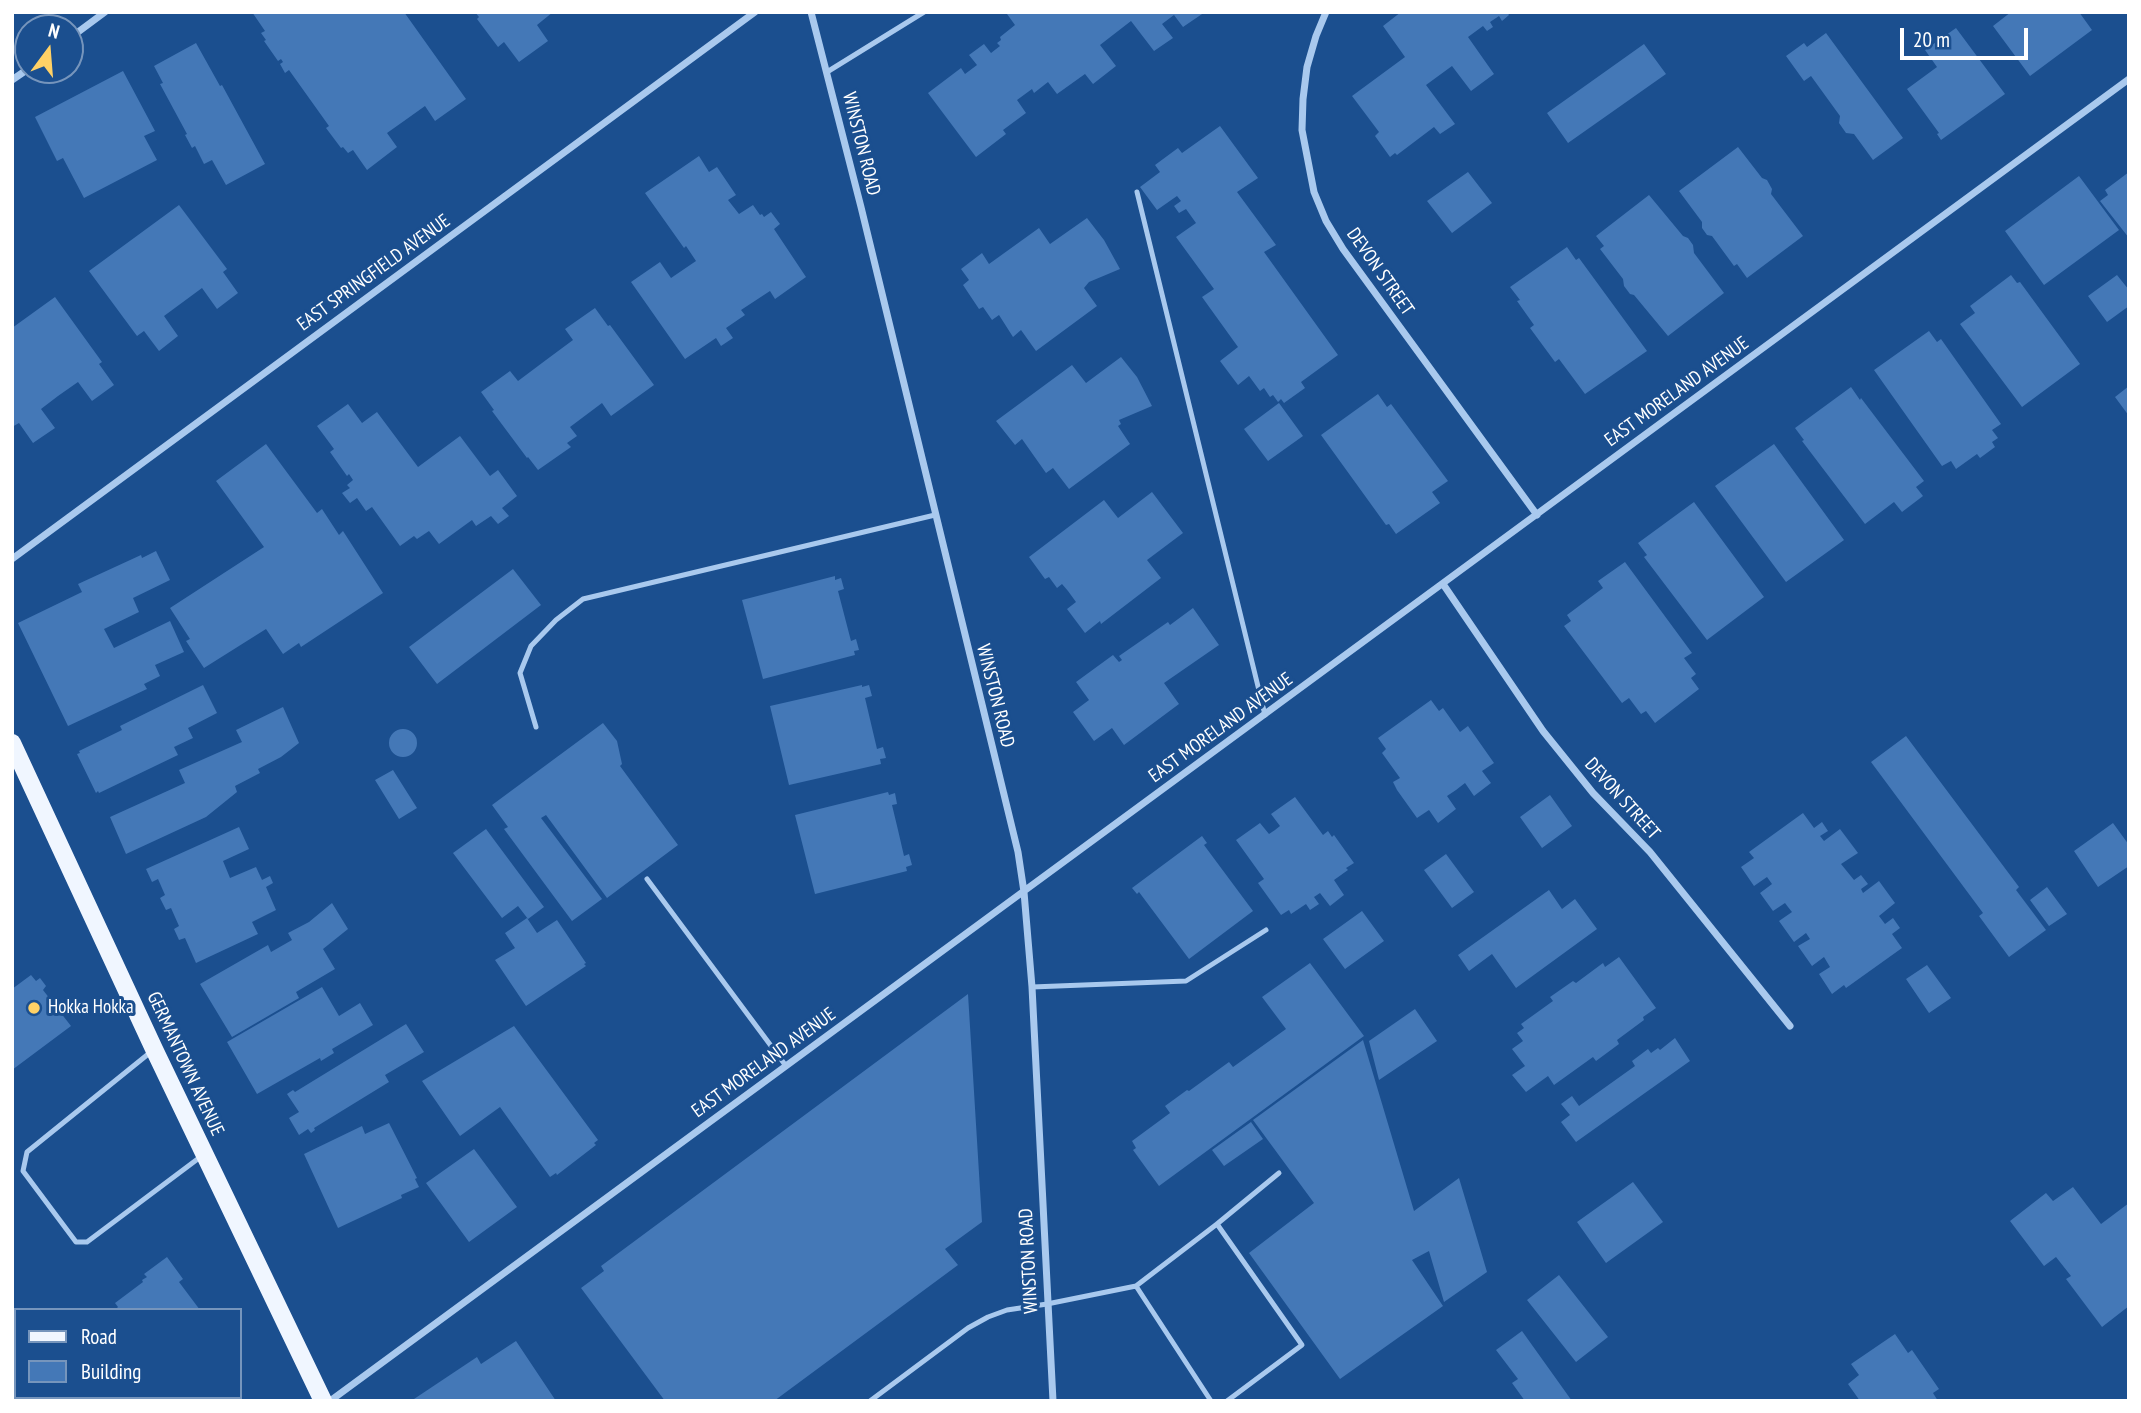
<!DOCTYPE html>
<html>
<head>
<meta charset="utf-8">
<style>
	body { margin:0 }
	#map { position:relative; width:2141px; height:1413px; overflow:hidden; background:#1b4f8f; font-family:"PT Sans Narrow",sans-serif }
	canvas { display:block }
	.frame { position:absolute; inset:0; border:14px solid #fff; pointer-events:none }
	.legend { position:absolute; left:14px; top:1308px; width:228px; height:91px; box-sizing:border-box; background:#1b4f8f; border:2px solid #7695bc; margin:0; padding:9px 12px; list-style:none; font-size:21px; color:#fff }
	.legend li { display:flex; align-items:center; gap:14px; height:35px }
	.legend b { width:35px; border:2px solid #7695bc }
	.north { position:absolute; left:14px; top:14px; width:70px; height:70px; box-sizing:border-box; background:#1b4f8f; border:2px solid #7695bc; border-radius:50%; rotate:16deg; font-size:19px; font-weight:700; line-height:28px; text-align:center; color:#fff }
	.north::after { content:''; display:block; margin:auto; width:24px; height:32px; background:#ffd166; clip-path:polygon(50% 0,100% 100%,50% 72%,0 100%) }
	.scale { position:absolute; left:1900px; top:28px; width:128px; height:32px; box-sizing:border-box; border:4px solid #fff; border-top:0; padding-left:9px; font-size:21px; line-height:24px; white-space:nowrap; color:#fff; -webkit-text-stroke:5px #1b4f8f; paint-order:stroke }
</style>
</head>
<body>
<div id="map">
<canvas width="2141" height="1413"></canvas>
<div class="frame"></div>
<ul class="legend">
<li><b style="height:9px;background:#f0f6ff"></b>Road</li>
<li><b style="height:19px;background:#4478b7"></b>Building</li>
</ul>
<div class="north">N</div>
<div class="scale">20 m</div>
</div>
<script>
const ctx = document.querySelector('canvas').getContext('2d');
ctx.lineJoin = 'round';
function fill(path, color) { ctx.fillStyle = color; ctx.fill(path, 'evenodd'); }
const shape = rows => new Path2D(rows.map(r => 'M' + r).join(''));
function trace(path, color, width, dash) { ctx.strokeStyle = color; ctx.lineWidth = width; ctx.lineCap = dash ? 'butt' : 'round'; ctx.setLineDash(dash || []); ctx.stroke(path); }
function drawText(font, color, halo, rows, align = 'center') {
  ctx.font = font + ' "PT Sans Narrow",sans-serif'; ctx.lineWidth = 6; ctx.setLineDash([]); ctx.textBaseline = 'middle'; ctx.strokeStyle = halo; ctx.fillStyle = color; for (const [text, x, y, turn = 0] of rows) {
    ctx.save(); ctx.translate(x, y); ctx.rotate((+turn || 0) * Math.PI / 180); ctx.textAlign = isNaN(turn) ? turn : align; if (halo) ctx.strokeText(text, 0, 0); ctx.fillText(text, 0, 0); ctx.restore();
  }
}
const building = shape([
	[252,12,404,12,466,99,435,121,425,106,404,121,387,133,397,147,367,170,353,150,348,153,343,147,341,148,326,128,329,126,289,70,285,73,280,64,283,62,281,59,278,61,264,41,266,40,261,33,265,31],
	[475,12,553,12,537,25,548,41,519,62,504,42,498,47,477,19,479,17],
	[1009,12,1205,12,1183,27,1174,15,1162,24,1173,38,1154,51,1131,21,1100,45,1116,66,1093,84,1085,74,1057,94,1048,82,1034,93,1032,89,1017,100,1026,113,1003,130,1006,134,976,157,928,93,961,68,965,74,977,65,969,55,984,44,991,53,1000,46,997,43,1001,40,1000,37,1015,25,1007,14],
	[1401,12,1507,12,1509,15,1502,21,1499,16,1490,22,1493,27,1487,31,1483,26,1468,37,1494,74,1471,91,1452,66,1426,85,1455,124,1440,134,1434,127,1397,155,1395,153,1390,157,1375,136,1379,132,1352,96,1405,57,1383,26],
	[2011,12,2079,12,2092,30,2030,76,1993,26],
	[1956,28,2005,94,1941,140,1937,134,1939,133,1907,89,1937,67,1925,50],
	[1826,33,1903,138,1873,160,1854,134,1846,133,1839,123,1840,116,1811,76,1804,81,1786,56,1804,43,1807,47],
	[196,43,220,86,222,85,265,164,226,185,212,160,204,164,195,146,192,148,185,135,187,134,160,84,163,83,154,66],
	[1644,44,1666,74,1568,143,1547,113],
	[123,71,155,131,144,136,157,160,84,198,63,158,57,161,35,117],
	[1220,126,1258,178,1237,192,1276,245,1264,252,1338,355,1301,382,1305,388,1284,403,1281,399,1278,402,1273,395,1270,397,1264,388,1260,391,1249,376,1238,385,1220,361,1238,347,1202,297,1214,289,1176,237,1196,223,1186,209,1179,213,1174,206,1181,201,1177,196,1157,210,1140,187,1160,172,1155,165,1178,148,1182,153],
	[1738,147,1762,178,1767,180,1772,189,1771,194,1803,236,1747,278,1737,264,1734,266,1712,236,1707,235,1702,228,1702,222,1679,191],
	[699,156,709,172,717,167,736,195,728,200,739,214,753,205,760,215,762,214,764,217,771,212,780,224,774,229,806,277,775,299,770,291,741,310,745,315,726,328,733,338,721,346,716,338,685,359,631,282,660,262,671,278,696,261,686,246,684,248,645,193],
	[1468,172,1492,203,1452,233,1427,201],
	[2129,172,2129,238,2100,201,2108,195,2105,190],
	[2079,176,2119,230,2044,285,2005,231],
	[1649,195,1683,236,1688,238,1693,245,1694,253,1724,293,1668,336,1634,295,1630,294,1624,286,1623,279,1600,249,1604,246,1596,236],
	[179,205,227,269,223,272,238,293,217,309,202,288,164,316,178,336,159,351,144,331,137,336,89,271],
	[1087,218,1104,240,1120,269,1089,282,1084,288,1097,306,1036,351,1021,330,1013,337,999,315,992,320,983,307,979,309,963,285,969,280,961,269,982,253,989,264,1039,228,1050,244],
	[1567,247,1576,260,1579,258,1647,351,1585,394,1559,359,1555,362,1530,328,1534,325,1517,301,1520,300,1510,287],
	[2011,275,2017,283,2020,282,2080,364,2022,407,1960,324,1975,313,1970,306],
	[2117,275,2129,290,2129,306,2107,322,2088,296],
	[55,297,102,362,99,364,114,385,92,401,78,382,58,396,41,409,55,428,33,443,19,423,12,427,12,328],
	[595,308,608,326,610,325,654,385,611,416,602,403,570,427,577,436,567,443,571,447,538,470,528,457,527,458,492,411,494,410,481,392,510,371,518,381,546,360,573,340,565,329],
	[1929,331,1937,342,1941,339,2001,424,1992,430,1998,438,1992,442,1995,447,1980,458,1977,454,1956,469,1951,461,1942,466,1874,370],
	[1121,357,1137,377,1152,406,1119,420,1121,424,1118,426,1130,444,1069,489,1053,468,1046,473,1022,439,1015,445,996,421,1072,365,1086,383],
	[2129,386,2129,416,2115,397],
	[1851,387,1860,400,1861,398,1924,481,1916,487,1923,496,1902,512,1894,502,1865,524,1802,441,1804,440,1795,428],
	[1378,394,1387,407,1391,404,1448,481,1432,492,1440,503,1396,534,1389,524,1386,525,1321,435],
	[1279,403,1303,436,1268,461,1244,429],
	[348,404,362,423,377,412,418,467,460,436,490,476,498,470,517,496,502,508,509,516,498,524,491,516,476,526,472,520,439,544,429,531,417,539,414,536,400,546,372,507,366,511,357,498,350,503,342,493,350,488,347,485,353,480,349,474,347,476,330,452,334,449,317,426],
	[266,444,317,513,322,509,339,535,343,531,383,593,301,647,299,643,283,654,266,629,204,668,186,641,190,639,170,608,264,547,216,481],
	[1774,444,1844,540,1786,582,1715,486],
	[1152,492,1183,533,1147,560,1161,578,1101,624,1100,621,1085,633,1067,609,1076,602,1068,591,1062,584,1057,588,1049,577,1045,579,1029,557,1104,500,1118,518],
	[1694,502,1764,597,1707,640,1644,557,1647,555,1638,543],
	[156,551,170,580,133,598,139,612,104,629,114,648,170,621,184,652,155,665,160,676,144,684,147,689,68,726,18,623,82,592,78,584,141,555,142,558],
	[1625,562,1692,653,1684,658,1696,674,1691,678,1699,689,1655,723,1646,711,1641,714,1629,698,1622,703,1564,626,1571,621,1567,615,1603,588,1598,581],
	[513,569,541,605,437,684,409,647],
	[835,576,835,580,841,578,844,589,838,591,851,641,856,639,859,650,854,651,855,655,763,679,742,600],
	[1193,608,1219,645,1164,683,1179,704,1124,745,1112,728,1094,741,1073,712,1089,700,1076,682,1113,655,1119,662,1122,660,1119,656,1168,622,1170,625],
	[203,685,217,713,188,728,193,738,174,747,178,755,99,793,98,791,96,793,77,754,80,753,79,751,122,730,120,726],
	[862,685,862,687,869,685,872,696,865,698,877,749,883,747,886,758,880,759,881,764,789,785,770,706],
	[1431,700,1439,711,1443,708,1460,732,1468,726,1494,763,1482,771,1491,783,1474,796,1465,783,1456,790,1447,796,1456,809,1438,823,1429,810,1417,818,1397,790,1393,782,1400,778,1382,753,1386,749,1378,738],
	[283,707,299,743,281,757,258,769,260,773,235,786,237,792,206,817,126,854,110,817,185,783,179,770,242,742,236,730],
	[603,723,617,741,622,764,620,766,678,845,607,898,546,815,541,818,602,899,572,921,504,829,508,827,492,805],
	'389 743a14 14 0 1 1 28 0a14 14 0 1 1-28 0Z',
	[1906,736,2019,887,2016,890,2046,930,2009,957,1979,916,1983,913,1871,762],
	[393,770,417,808,399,819,375,780],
	[888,792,889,795,895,793,897,804,892,805,898,830,904,856,909,854,912,865,906,867,907,871,815,894,795,815],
	[1550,795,1572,826,1542,848,1520,817],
	[1295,797,1323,835,1328,831,1332,837,1334,835,1354,863,1346,868,1348,870,1334,880,1344,895,1330,906,1320,893,1314,897,1319,904,1310,910,1306,904,1291,914,1289,910,1281,915,1258,883,1264,879,1236,840,1260,823,1269,834,1275,830,1280,826,1271,814],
	[1803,813,1814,828,1822,822,1828,831,1820,836,1824,841,1840,829,1858,853,1841,864,1854,880,1861,875,1868,884,1861,889,1863,893,1879,881,1895,903,1879,916,1885,924,1893,918,1900,928,1892,934,1902,948,1846,988,1844,985,1832,994,1819,974,1830,967,1824,957,1812,966,1798,946,1810,939,1806,933,1794,942,1779,921,1792,912,1788,907,1785,903,1773,911,1760,893,1772,884,1767,877,1754,886,1741,867,1754,858,1749,852],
	[2113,823,2129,845,2129,866,2098,887,2074,851],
	[239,827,249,849,223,861,230,878,256,867,262,880,270,876,273,883,266,887,276,910,252,922,258,934,196,963,185,938,179,940,174,929,179,926,171,908,166,910,160,898,165,895,158,879,152,882,146,869],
	[486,829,544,907,528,919,518,906,502,918,453,853],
	[1202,836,1207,843,1204,845,1253,911,1189,959,1139,892,1137,894,1132,888],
	[1446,854,1474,892,1452,908,1424,870],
	[2047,887,2067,914,2049,926,2030,900],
	[1549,890,1562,909,1575,899,1597,929,1516,988,1492,954,1469,971,1458,955],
	[332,903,348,929,323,949,335,969,296,992,299,998,232,1037,200,984,268,945,271,952,292,940,288,933,309,922],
	[1362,911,1384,941,1345,969,1323,939],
	[527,918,537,933,557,920,586,963,584,964,586,966,526,1006,495,960,515,948,505,933],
	[1619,957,1656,1008,1643,1017,1644,1020,1617,1040,1619,1044,1596,1061,1593,1057,1554,1085,1548,1076,1526,1092,1512,1075,1525,1066,1512,1049,1523,1041,1517,1033,1524,1028,1521,1024,1553,1001,1550,997,1573,981,1576,983,1603,963,1605,967],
	[1310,963,1364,1036,1159,1186,1133,1150,1136,1148,1132,1141,1170,1113,1165,1106,1187,1090,1189,1091,1229,1062,1233,1067,1286,1029,1262,997],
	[1927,965,1951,998,1929,1013,1906,979],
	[31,975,36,981,40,978,46,986,43,990,71,1026,12,1070,12,989],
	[322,987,339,1016,360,1003,373,1025,332,1049,334,1053,321,1061,320,1058,257,1094,227,1042],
	[968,994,982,1222,945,1249,958,1265,774,1401,665,1401,581,1288,604,1271,601,1266],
	[1415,1009,1437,1041,1379,1080,1369,1041],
	[406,1024,424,1052,385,1075,389,1082,314,1128,315,1130,311,1133,308,1129,299,1135,289,1118,299,1112,287,1094,293,1090,295,1092],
	[514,1026,598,1140,594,1143,596,1145,557,1175,556,1173,550,1177,500,1107,460,1136,422,1081],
	[1675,1038,1690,1061,1576,1142,1561,1122,1570,1115,1561,1104,1572,1096,1579,1106,1635,1066,1632,1061,1648,1049,1651,1053,1658,1048,1660,1050],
	[1363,1040,1414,1211,1459,1178,1487,1272,1444,1302,1429,1251,1412,1260,1443,1306,1340,1379,1249,1253,1314,1203,1253,1120],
	[1251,1122,1263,1139,1224,1166,1212,1150],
	[389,1123,417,1178,415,1179,419,1187,401,1195,402,1198,338,1228,304,1154,362,1126,365,1134],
	[474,1149,517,1207,469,1242,426,1183],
	[1633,1182,1663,1222,1606,1263,1577,1222],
	[2073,1187,2101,1224,2129,1203,2129,1306,2102,1327,2066,1279,2071,1276,2056,1257,2044,1266,2010,1221,2046,1193,2053,1201],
	[167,1257,183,1279,179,1282,200,1310,115,1310,118,1307,115,1303,143,1282,142,1280,147,1277,144,1274],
	[1559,1275,1608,1337,1576,1362,1527,1300],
	[1522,1331,1572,1401,1525,1401,1512,1383,1518,1379,1496,1350],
	[1895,1334,1908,1353,1912,1350,1939,1389,1933,1393,1938,1401,1860,1401,1848,1384,1859,1375,1851,1364],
	[516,1341,556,1401,411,1401,477,1357,481,1364],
	[125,1397,195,1397,190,1401,128,1401]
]);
const lane = shape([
	[827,72,924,12],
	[1137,192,1265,715],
	[536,727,520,673,531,646,556,620,583,599,935,515],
	[647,879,786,1066],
	[1032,987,1186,981,1266,930],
	[152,1051,27,1152,23,1171,76,1242,87,1242,203,1155],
	[1217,1224,1279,1173],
	[870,1401,968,1328,988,1317,1007,1310,1047,1304,1136,1286],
	[1211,1401,1136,1286,1217,1224,1302,1345,1227,1401]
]);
const street = shape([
	[811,12,861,207,1018,852,1024,892,1032,987,1053,1401],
	[1326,12,1316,36,1307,67,1303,99,1302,130,1314,192,1326,221,1343,249,1537,515],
	[70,38,105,12],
	[12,80,28,69],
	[12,559,755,12],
	[1443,584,1543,731,1593,793,1650,852,1790,1026],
	[330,1401,2129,79]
]);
const primary = shape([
	[12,743,154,1049,323,1401]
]);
const markers = [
	[34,1008,7,"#ffd166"]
];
const streetNames = [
	["WINSTON ROAD",861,144,76],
	["DEVON STREET",1380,272,55],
	["EAST SPRINGFIELD AVENUE",374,273,-36],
	["EAST MORELAND AVENUE",1677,392,-36],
	["WINSTON ROAD",995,696,76],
	["EAST MORELAND AVENUE",1221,728,-36],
	["DEVON STREET",1622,799,48],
	["EAST MORELAND AVENUE",764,1063,-36],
	["GERMANTOWN AVENUE",185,1064,65],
	["WINSTON ROAD",1029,1261,-93]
];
const poiNames = [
	["Hokka Hokka",48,1008]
];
fill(building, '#4478b7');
trace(lane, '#a9c9ee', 5);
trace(street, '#a9c9ee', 7);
trace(primary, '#f0f6ff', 18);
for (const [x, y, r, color] of markers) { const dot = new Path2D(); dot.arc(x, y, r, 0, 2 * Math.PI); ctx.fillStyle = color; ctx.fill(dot); trace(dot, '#1b4f8f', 2.5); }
drawText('19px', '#fff', '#1b4f8f', streetNames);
drawText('19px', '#fff', '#1b4f8f', poiNames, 'left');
</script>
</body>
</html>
